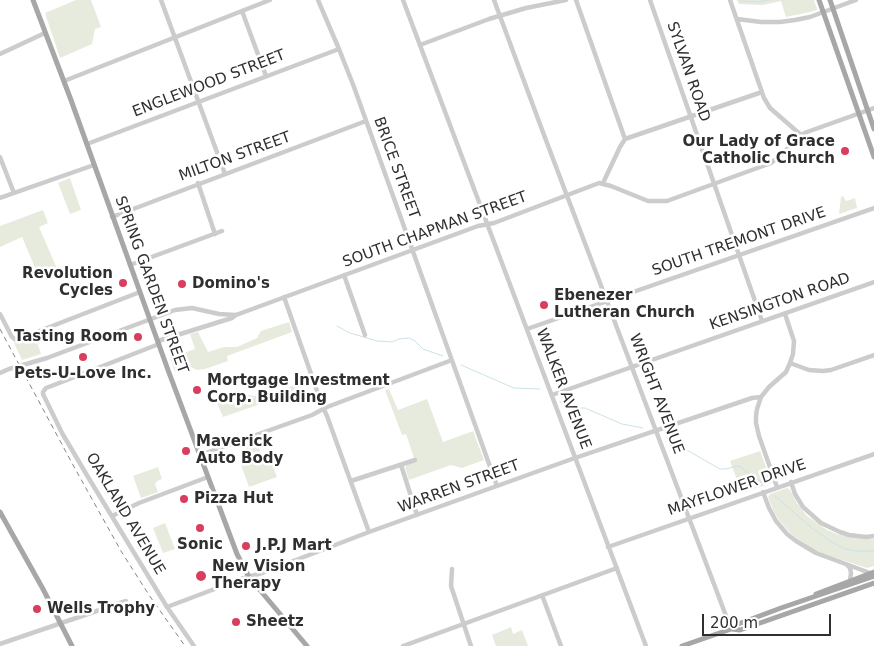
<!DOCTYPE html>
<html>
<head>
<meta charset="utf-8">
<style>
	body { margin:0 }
	#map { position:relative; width:874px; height:646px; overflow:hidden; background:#fff; font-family:"DejaVu Sans",sans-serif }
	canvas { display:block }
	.scale { position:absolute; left:702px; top:614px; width:129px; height:22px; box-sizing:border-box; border:2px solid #2f2f2f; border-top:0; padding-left:6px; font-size:15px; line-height:18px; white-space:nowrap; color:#2f2f2f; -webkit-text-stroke:4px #fff; paint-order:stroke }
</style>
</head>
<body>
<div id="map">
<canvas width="874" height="646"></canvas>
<div class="scale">200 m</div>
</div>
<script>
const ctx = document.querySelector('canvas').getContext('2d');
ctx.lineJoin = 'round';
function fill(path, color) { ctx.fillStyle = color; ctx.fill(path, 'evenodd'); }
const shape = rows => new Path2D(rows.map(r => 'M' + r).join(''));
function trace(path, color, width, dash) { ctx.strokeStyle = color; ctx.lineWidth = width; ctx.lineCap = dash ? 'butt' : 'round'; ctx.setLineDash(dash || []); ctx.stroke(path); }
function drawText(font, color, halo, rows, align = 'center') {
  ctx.font = font + ' "DejaVu Sans",sans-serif'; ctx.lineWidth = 5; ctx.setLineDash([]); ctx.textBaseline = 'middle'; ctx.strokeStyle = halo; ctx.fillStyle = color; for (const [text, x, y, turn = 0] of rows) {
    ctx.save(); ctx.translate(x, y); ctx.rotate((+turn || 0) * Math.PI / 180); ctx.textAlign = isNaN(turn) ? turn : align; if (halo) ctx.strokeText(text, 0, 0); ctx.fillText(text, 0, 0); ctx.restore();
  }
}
const green = shape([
	[76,0,91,0,101,27,95,29,92,44,60,58,45,13],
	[737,0,814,0,817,9,817,10,810,12,786,17,781,1,763,5,739,4],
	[70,178,81,210,70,214,58,183],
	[843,196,846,201,855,198,857,208,839,214,841,197],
	[43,210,48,223,39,227,58,271,39,277,22,237,0,247,0,226],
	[289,322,292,332,227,356,228,361,205,369,198,370,190,367,175,372,170,358,195,349,190,334,198,332,208,352,224,347,237,347,257,338,261,331],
	[35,336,41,354,22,360,14,343],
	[309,380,310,384,293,390,292,393,223,417,217,403,241,394,262,397],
	[389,389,398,410,427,399,443,442,473,431,484,460,462,468,451,465,409,480,405,468,407,464,415,461,406,434,402,435,385,390],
	[256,440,265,465,272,464,277,477,249,487,240,462,249,458,244,444],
	[760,451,772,483,742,493,730,461],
	[158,467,162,479,157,481,155,484,158,492,141,498,133,476],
	[787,488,790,490,797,503,806,515,827,530,837,534,854,538,874,539,874,566,867,568,824,554,814,550,799,540,791,534,779,520,774,512,768,497,770,494],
	[165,523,175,549,163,553,153,528],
	[511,627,513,634,522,630,528,646,496,646,492,635]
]);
const stream = shape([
	[739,1,758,2,769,0],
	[337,326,350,333,377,341,392,342,399,339,409,338,415,341,423,349,443,356],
	[461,365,514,388,540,389],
	[560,402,577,408,585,408,622,424,643,428],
	[666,437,685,449,720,469,725,469,739,466,751,475,763,483],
	[775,496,812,528,830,541,845,549,857,551,874,551]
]);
const minor = shape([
	[161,0,225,174],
	[318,0,339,49,354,87,497,486],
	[403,0,646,646],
	[494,0,544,135,731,629],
	[576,0,625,139],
	[650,0,762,321],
	[730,0,764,98,770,108,801,135],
	[242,11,266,76],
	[737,19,761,22,780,22,795,20,810,17,856,0],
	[420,45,489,19,526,8,566,0],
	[0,54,45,33],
	[64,81,270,0],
	[87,144,339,49],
	[0,157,14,193],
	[198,183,215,234],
	[603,183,620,147,625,139,762,92],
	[0,198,94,165],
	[112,217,366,121],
	[130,265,222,231],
	[344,275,365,335],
	[284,297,322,405,327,416,369,532],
	[0,314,12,337,16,340,140,292],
	[527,329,874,208],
	[158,341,232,318,236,315],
	[159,344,54,385,46,388,43,392,43,394,62,433,88,477,167,607,194,646],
	[790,363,809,370,823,371,831,370,874,355],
	[0,373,9,369,47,358,175,310,192,308,219,314,236,315,478,226,494,223,599,183,611,186,648,201,667,201,771,163,781,155,801,135,807,132,874,108],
	[552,395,874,282],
	[200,455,312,415,327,407,452,360],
	[401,465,417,515],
	[351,481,415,460],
	[791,482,795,494,803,507,821,523,840,532,849,535,866,537,874,536],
	[777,487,759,436,756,423,756,416,757,409,761,397,769,387,786,372,790,363,793,354,794,341,785,314],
	[763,492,769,508,776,521,787,534,796,541,816,553,870,573],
	[112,516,139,503,208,477],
	[608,547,874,454],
	[847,565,850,568,851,573,850,580],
	[452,569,451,586,471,646],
	[542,595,561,646],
	[167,607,241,579,262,573,369,532,572,459,752,398,761,397],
	[0,644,126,601],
	[403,646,617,568]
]);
const major = shape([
	[33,0,71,100,168,370,237,554,249,577,307,646],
	[819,0,874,157],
	[830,0,874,129],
	[0,512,43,589,72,646],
	[816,594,874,572],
	[732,629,740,630,874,583],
	[682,646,731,629,738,624,781,608,874,576]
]);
const rail = shape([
	[0,329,73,465,121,551,149,595,185,646]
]);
const markers = [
	[845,151,5,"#d93e5e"],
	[123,283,5,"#d93e5e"],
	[182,284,5,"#d93e5e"],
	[544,305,5,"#d93e5e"],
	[138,337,5,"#d93e5e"],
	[83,357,5,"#d93e5e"],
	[197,390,5,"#d93e5e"],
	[186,451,5,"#d93e5e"],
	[184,499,5,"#d93e5e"],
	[200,528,5,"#d93e5e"],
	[246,546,5,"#d93e5e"],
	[201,576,6,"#d93e5e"],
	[37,609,5,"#d93e5e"],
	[236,622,5,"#d93e5e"]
];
const streetNames = [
	["SYLVAN ROAD",688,72,71],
	["ENGLEWOOD STREET",209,84,-21],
	["MILTON STREET",235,157,-20],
	["BRICE STREET",396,168,70],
	["SOUTH CHAPMAN STREET",435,230,-20],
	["SOUTH TREMONT DRIVE",739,242,-19],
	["SPRING GARDEN STREET",151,285,70],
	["KENSINGTON ROAD",780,302,-19],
	["WALKER AVENUE",563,389,69],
	["WRIGHT AVENUE",656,394,69],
	["WARREN STREET",459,487,-20],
	["MAYFLOWER DRIVE",737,488,-19],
	["OAKLAND AVENUE",125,514,59]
];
const poiNames = [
	["Our Lady of Grace",835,142,"right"],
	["Catholic Church",835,159,"right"],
	["Revolution",113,274,"right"],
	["Cycles",113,291,"right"],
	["Domino's",192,284],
	["Ebenezer",554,296],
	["Lutheran Church",554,313],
	["Tasting Room",128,337,"right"],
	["Pets-U-Love Inc.",83,374,"center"],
	["Mortgage Investment",207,381],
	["Corp. Building",207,398],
	["Maverick",196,442],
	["Auto Body",196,459],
	["Pizza Hut",194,499],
	["Sonic",200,545,"center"],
	["J.P.J Mart",256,546],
	["New Vision",212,567],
	["Therapy",212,584],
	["Wells Trophy",47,609],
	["Sheetz",246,622]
];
fill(green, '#e7ebde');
trace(stream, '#cbe2e9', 1);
trace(minor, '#ccc', 4.5);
trace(major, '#a7a7a7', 5);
trace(rail, '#848484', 1, [5, 4]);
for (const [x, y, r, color] of markers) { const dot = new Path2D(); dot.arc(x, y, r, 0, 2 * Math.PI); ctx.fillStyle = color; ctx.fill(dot); trace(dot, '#fff', 2); }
drawText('15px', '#2f2f2f', '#fff', streetNames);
drawText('bold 15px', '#2f2f2f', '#fff', poiNames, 'left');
</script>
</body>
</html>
